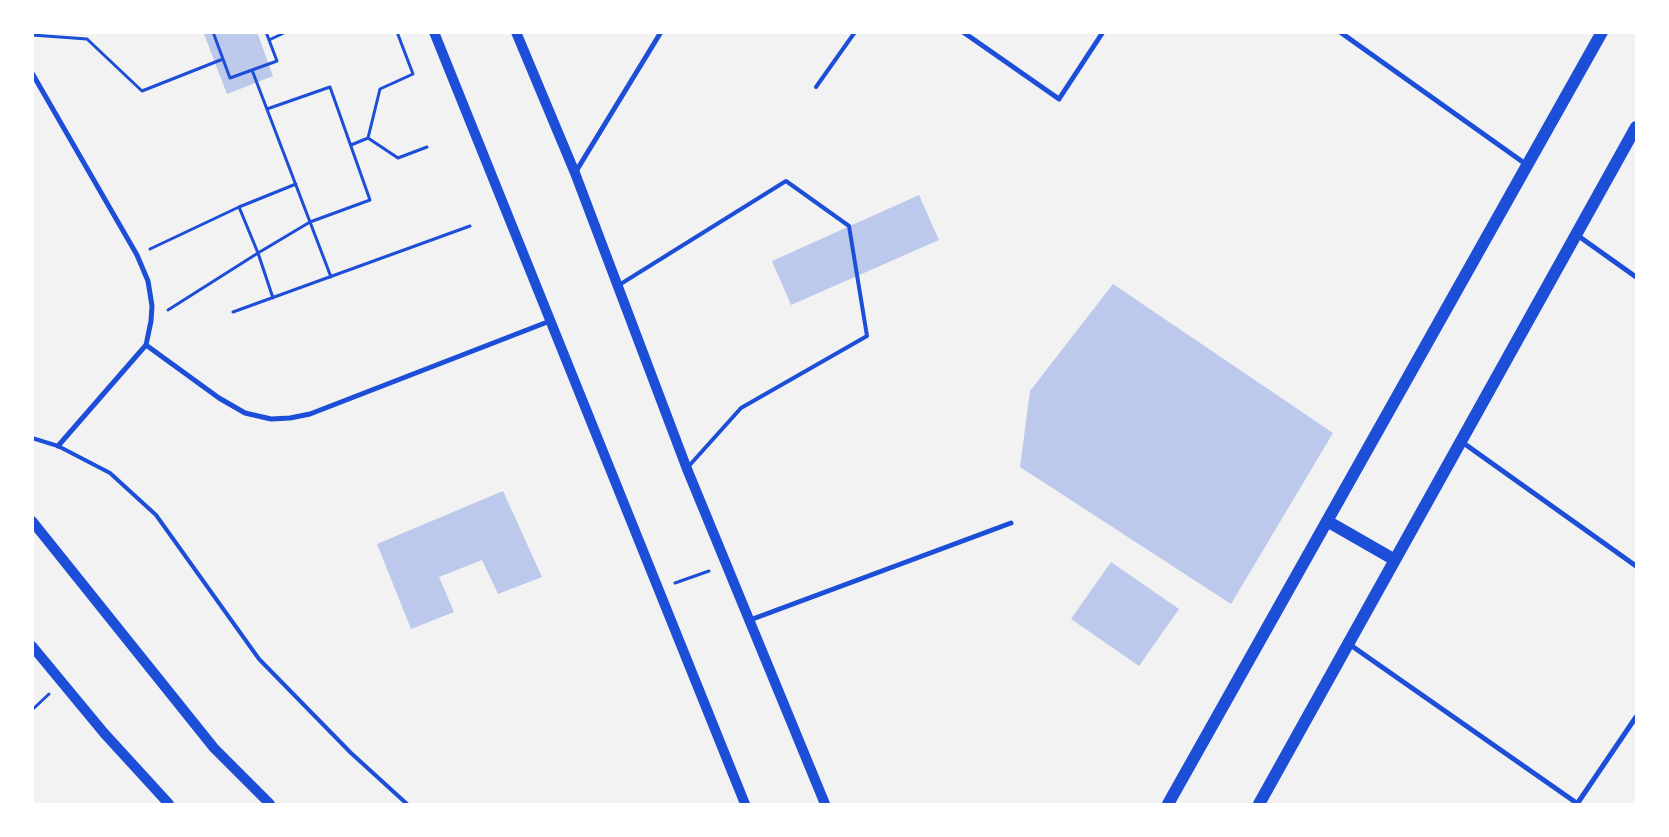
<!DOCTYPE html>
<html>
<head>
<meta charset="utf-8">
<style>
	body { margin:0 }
	#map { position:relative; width:1669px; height:837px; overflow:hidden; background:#f2f2f2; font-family:"Golos Text",sans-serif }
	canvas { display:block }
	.frame { position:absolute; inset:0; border:34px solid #fff; pointer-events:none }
</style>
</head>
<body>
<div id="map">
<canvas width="1669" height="837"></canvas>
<div class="frame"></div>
</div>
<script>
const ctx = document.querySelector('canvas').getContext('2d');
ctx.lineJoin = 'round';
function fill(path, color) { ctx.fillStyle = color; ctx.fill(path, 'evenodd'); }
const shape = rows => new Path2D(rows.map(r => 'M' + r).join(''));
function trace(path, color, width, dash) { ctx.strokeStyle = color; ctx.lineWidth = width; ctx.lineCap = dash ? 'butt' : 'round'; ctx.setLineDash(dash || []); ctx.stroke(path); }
const building = shape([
	[208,32,257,32,273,76,227,94,204,34],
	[919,195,939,240,791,305,772,261],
	[1113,284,1333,433,1231,604,1020,467,1030,391],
	[503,491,542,577,498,594,482,560,439,577,454,612,411,629,377,544],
	[1111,562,1179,609,1139,666,1071,619]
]);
const path = shape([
	[213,32,230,78,277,61,266,32],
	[32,35,87,39,142,91,223,59],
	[269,40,286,32],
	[252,70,331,277],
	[368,138,380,89,413,74,397,32],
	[351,145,368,138,398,158,427,147],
	[239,207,258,253,273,298],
	[150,249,239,207,296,184],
	[168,310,258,253,310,222,370,200,330,87,267,109],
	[233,312,470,226],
	[675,583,709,571],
	[32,710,49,694]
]);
const service = shape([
	[816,87,855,32],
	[619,285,786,181,849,226,867,336,741,408,688,467],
	[32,438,58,446,110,473,156,515,259,659,351,753,407,804]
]);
const minor = shape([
	[963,32,1059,99,1103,32],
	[1340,32,1527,165],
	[32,73,137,255,148,281,152,306,151,321,146,345,58,446],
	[575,173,661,32],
	[1577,235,1636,277],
	[146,345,219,398,245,413,271,419,290,418,310,414,550,321],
	[1462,442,1636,566],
	[750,620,1011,523],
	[1349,644,1578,804],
	[1577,804,1636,717]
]);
const secondary = shape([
	[434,32,745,804],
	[516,32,575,173,687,469,825,804],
	[32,521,214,748,270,804],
	[32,646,104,733,169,804]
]);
const primary = shape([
	[1327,521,1395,560],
	[1168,804,1602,32],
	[1259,804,1636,127]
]);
fill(building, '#bdc9ec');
trace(path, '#1d4ed8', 3);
trace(service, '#1d4ed8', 4);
trace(minor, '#1d4ed8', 5);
trace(secondary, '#1d4ed8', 10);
trace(primary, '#1d4ed8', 12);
</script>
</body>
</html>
